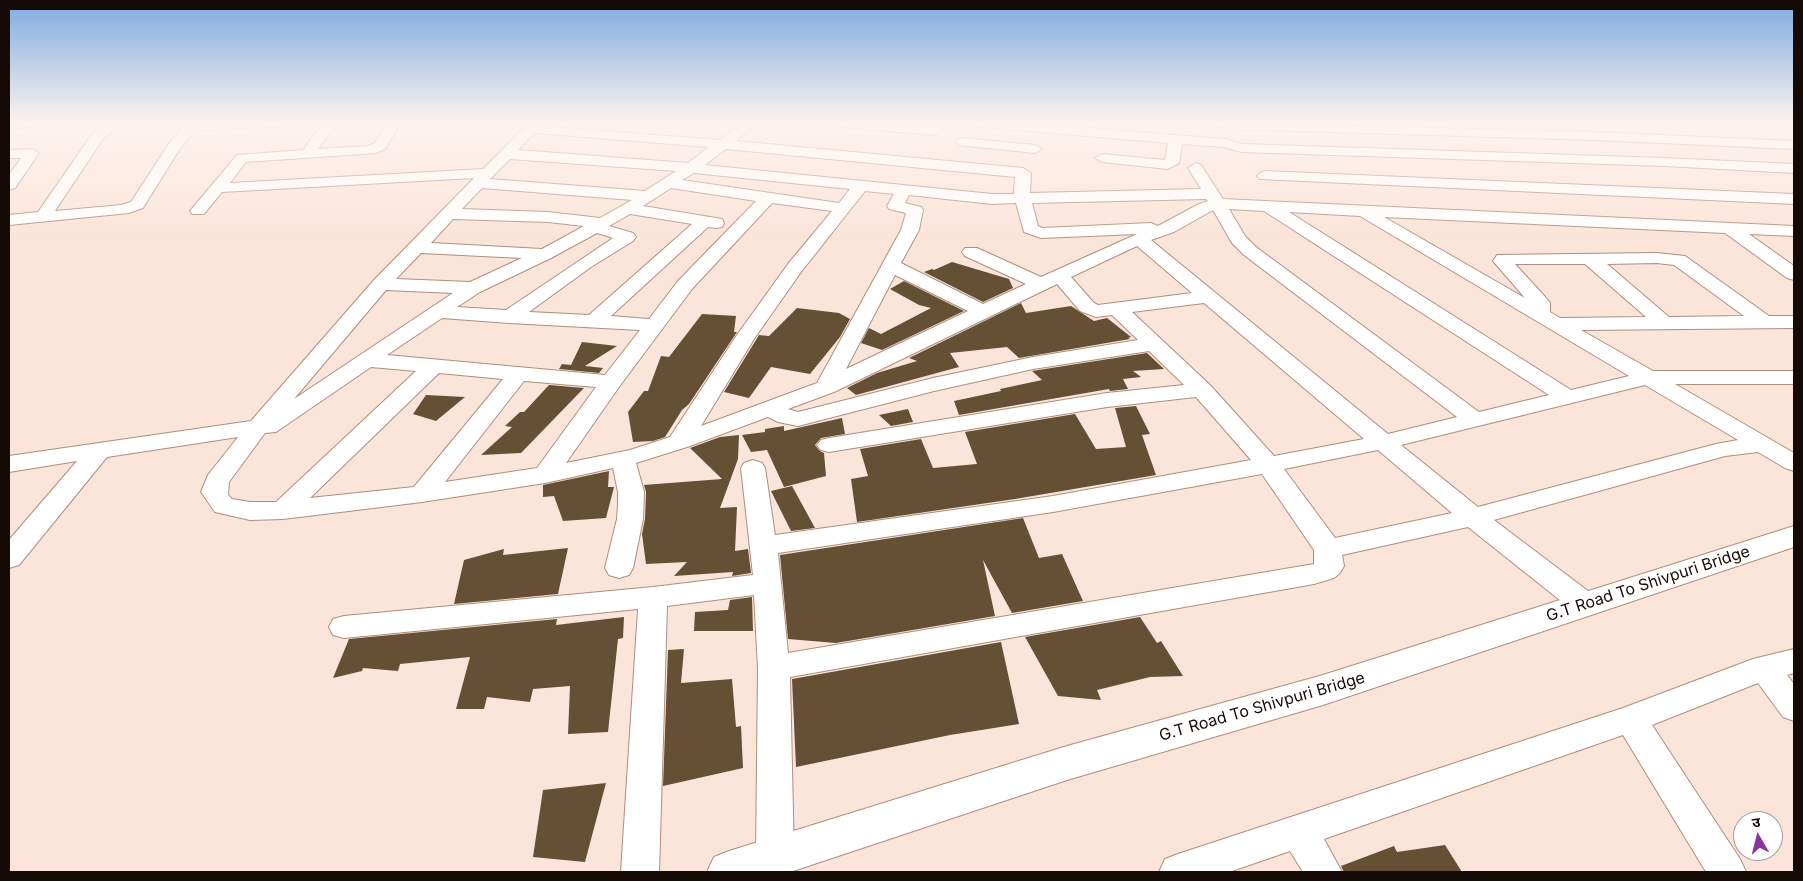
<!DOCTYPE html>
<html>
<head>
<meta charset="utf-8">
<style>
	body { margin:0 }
	#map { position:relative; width:1803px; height:881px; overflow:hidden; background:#fbe4d9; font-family:Inter,"Noto Sans Devanagari",sans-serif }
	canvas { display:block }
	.frame { position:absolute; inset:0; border:10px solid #150a05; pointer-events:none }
	.north { position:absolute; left:1733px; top:811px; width:50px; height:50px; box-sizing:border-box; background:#fff; border:1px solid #a19d9b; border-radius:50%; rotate:352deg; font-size:14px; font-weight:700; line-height:20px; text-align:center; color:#150a05 }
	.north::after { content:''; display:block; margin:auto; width:18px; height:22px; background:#8a34a1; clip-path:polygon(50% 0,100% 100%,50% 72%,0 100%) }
</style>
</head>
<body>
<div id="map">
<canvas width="1803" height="881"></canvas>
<div class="frame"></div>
<div class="north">उ</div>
</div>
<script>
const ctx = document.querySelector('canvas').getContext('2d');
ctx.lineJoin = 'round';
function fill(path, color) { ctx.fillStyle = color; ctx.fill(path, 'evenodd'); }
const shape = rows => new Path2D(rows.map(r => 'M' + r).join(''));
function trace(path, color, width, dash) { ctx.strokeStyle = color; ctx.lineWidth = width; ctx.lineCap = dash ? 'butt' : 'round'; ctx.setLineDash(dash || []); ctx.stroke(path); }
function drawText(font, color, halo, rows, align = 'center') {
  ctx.font = font + ' Inter,sans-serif'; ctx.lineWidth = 5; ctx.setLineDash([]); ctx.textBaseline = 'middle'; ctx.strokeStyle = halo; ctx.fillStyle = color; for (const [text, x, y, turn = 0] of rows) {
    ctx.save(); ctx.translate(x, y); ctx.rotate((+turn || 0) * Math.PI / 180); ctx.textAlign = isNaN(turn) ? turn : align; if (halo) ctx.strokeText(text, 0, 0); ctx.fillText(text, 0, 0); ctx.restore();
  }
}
const building = shape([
	[952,262,1009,279,1013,288,983,302,924,272,932,269,934,270],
	[904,281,964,311,882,350,861,343,869,328,881,334,931,308,919,305,890,289],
	[1021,303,1026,313,1071,306,1094,321,1107,318,1131,337,1128,338,1130,339,1019,358,1007,347,950,353,959,367,856,395,847,388,877,373,917,361,909,358],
	[797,308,839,313,850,319,840,337,810,374,771,367,749,398,724,392,759,335,769,336],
	[702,314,736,316,734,332,737,332,689,404,682,410,665,437,653,441,633,442,628,412,644,391,648,391,661,356,669,357],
	[582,342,617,346,585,366,603,368,599,373,559,369,562,364,571,365],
	[1147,353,1164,369,1133,371,1141,377,1123,379,1128,389,1110,391,1109,389,959,415,954,401,1001,391,1000,389,1042,380,1032,371],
	[549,385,584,388,521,453,481,455,512,427,505,426,520,412,524,412],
	[426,395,465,397,436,421,413,414],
	[1136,406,1150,434,1142,435,1156,475,1015,499,857,522,851,479,868,476,860,449,921,439,933,468,977,464,965,432,1075,414,1096,449,1126,447,1115,408],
	[908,409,913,422,891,426,879,415],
	[842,418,845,434,821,438,815,445,820,451,824,453,826,476,784,487,767,450,751,452,742,435,765,432,765,429,784,426,784,431],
	[739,435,738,459,720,508,737,507,735,551,748,549,751,573,732,576,733,572,674,576,687,562,646,564,642,534,645,519,646,492,644,485,722,479,690,448,720,437],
	[609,471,608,487,614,487,606,518,563,521,554,496,543,497,543,485],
	[792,486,815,528,791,531,771,491],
	[1023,518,1039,558,1062,554,1083,601,1012,613,983,560,995,616,836,643,788,639,780,555],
	[568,548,558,594,454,604,464,560,504,549,503,555],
	[752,597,753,631,694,631,695,612,728,610,730,600],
	[624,617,623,638,618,639,608,732,568,734,570,686,533,689,530,702,487,697,484,709,456,709,470,657,400,664,398,671,363,668,362,671,333,678,349,639,557,619,556,625],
	[1140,617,1157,643,1161,641,1183,676,1150,677,1097,690,1101,700,1058,696,1025,637],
	[1001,642,1019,724,950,735,796,767,792,679],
	[684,649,681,683,732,679,736,727,741,726,743,768,663,786,668,650],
	[606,783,585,862,533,857,543,790],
	[1445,845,1462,872,1344,872,1341,866,1394,846,1397,852]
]);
const street = shape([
	[9,122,47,122,40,126,9,129,9,122],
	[108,122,123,122,103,139,55,211,121,205,131,202,168,145,186,123,300,122,293,126,195,130,179,150,143,208,129,213,9,225,9,215,38,212,93,133,108,122],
	[324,122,338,122,318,149,368,146,375,143,388,122,401,122,385,149,376,153,246,162,230,183,483,169,530,122,543,122,541,126,720,140,744,122,758,122,736,141,1023,168,1031,173,1030,193,1201,189,1188,168,1196,163,1201,165,1223,199,1794,226,1794,236,1749,234,1794,266,1794,280,1787,278,1725,233,1384,217,1525,298,1493,261,1497,255,1657,253,1685,256,1769,316,1794,316,1794,328,1581,330,1653,371,1794,371,1794,384,1675,384,1794,453,1794,471,1785,468,1758,452,1725,456,1494,520,1596,597,1601,605,1596,613,1586,616,1576,613,1468,527,1342,555,1344,566,1340,573,1334,578,1314,584,790,677,794,858,788,870,783,872,762,870,756,858,758,668,754,595,667,606,659,872,621,872,638,609,344,638,333,635,329,627,333,619,344,616,653,587,753,575,741,468,744,463,753,460,762,463,765,468,775,535,1053,496,1251,460,1196,397,1107,407,829,452,821,450,817,445,821,440,829,438,1107,393,1184,385,1149,351,1033,369,934,391,798,426,778,422,768,417,687,447,636,463,644,492,643,519,633,568,629,575,619,578,609,575,605,568,617,519,618,504,618,492,613,468,545,483,422,502,283,519,250,520,215,512,201,492,208,475,238,437,107,457,19,565,9,568,9,540,77,461,9,472,9,456,251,421,374,280,474,178,222,192,204,214,192,214,190,211,237,155,303,150,324,122],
	[534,133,709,147,688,163,518,150,534,133],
	[726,149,1015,177,1014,194,992,194,705,165,726,149],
	[510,159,676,171,645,191,490,179,510,159],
	[694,173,850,189,839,203,682,180,694,173],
	[482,188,632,200,600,218,548,212,462,209,482,188],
	[671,188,756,201,678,281,649,319,611,316,708,227,716,228,722,227,724,223,722,219,716,218,643,206,671,188],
	[865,191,894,194,887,206,889,209,906,213,901,230,817,383,701,426,754,339,801,272,865,191],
	[909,195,992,204,1016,203,1024,232,1041,238,1137,234,1041,277,977,248,965,248,962,252,965,256,1026,284,983,304,901,263,919,230,923,210,921,207,905,203,909,195],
	[1206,199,1208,201,1197,205,1158,226,1151,223,1042,228,1038,226,1032,203,1206,199],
	[772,203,832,211,788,264,737,335,670,437,630,450,566,463,619,387,692,289,772,203],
	[1229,209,1264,211,1549,395,1479,412,1256,247,1245,236,1229,209],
	[1213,210,1232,243,1244,255,1457,417,1388,434,1151,240,1174,232,1213,210],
	[1289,212,1360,216,1629,376,1571,390,1289,212],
	[630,214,692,224,589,315,529,312,591,267,633,241,636,237,633,233,609,226,630,214],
	[453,219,548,222,584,226,542,249,431,243,453,219],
	[597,233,613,238,506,310,457,307,480,292,551,258,597,233],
	[1137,246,1192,293,1098,305,1094,303,1071,277,1137,246],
	[421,253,522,258,470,282,396,279,421,253],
	[1657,263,1674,265,1744,316,1669,317,1607,264,1657,263],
	[1515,264,1585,264,1646,317,1560,318,1550,312,1550,303,1547,299,1515,264],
	[895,275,968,311,846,369,895,275],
	[1057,284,1080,311,1096,317,1112,315,1138,340,1033,357,933,378,798,412,788,409,834,392,1057,284],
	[386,290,453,293,294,399,386,290],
	[1204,303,1364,439,1274,456,1210,385,1132,312,1204,303],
	[442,318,509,323,640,330,605,375,387,355,442,318],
	[371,367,416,371,276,502,250,502,232,499,228,495,229,482,265,433,276,432,371,367],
	[439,373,503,379,414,487,310,498,439,373],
	[524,381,596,387,537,468,445,482,524,381],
	[1645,385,1738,440,1716,444,1478,507,1401,445,1645,385],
	[1378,450,1452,513,1335,538,1284,469,1378,450],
	[1262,474,1314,550,1314,564,788,653,778,553,1053,512,1262,474],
	[825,122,870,122,924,127,928,127,932,122,946,122,937,134,932,135,832,126,825,122],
	[964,122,1016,122,1225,139,1242,144,1665,158,1794,164,1794,173,1665,166,1241,152,1224,147,1182,144,1179,163,1168,169,1102,162,1095,158,1102,154,1165,160,1168,143,971,126,964,122],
	[1210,122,1594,132,1794,141,1794,149,1594,140,1229,129,1212,125,1210,122],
	[1765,122,1794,122,1794,123,1788,126,1772,126,1765,122],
	[963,138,1035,145,1042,149,1035,153,958,145,956,142,958,139,963,138],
	[32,149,39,153,15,188,9,190,9,175,21,158,9,158,9,150,32,149],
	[1265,171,1794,194,1794,204,1260,179,1257,176,1260,173,1265,171],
	[1794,649,1794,673,1787,675,1794,684,1794,721,1783,717,1758,683,1652,725,1740,859,1746,872,1706,872,1623,735,1324,839,1342,872,1303,872,1290,851,1229,872,1159,872,1165,859,1178,854,1623,708,1753,659,1794,649]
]);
const secondary = shape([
	[1778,122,1794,122,1794,131,1780,125,1778,122],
	[1794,526,1794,547,1323,705,1067,780,790,872,707,872,714,857,729,851,1067,746,1323,675,1794,526]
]);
const nearStreetnames = [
	["G.T Road To Shivpuri Bridge",1648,584,-18],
	["G.T Road To Shivpuri Bridge",1262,707,-16]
];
fill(building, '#654f35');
trace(street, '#b08e7c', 2);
trace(secondary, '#b08e7c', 2);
fill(street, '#fff');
fill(secondary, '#fff');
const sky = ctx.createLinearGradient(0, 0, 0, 245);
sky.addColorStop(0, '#7eaae0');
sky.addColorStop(0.5, '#fdf3ee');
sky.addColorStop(1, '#fdf3ee00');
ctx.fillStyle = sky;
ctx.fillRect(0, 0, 1803, 245);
drawText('16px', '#150a05', '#fff', nearStreetnames);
</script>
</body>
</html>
